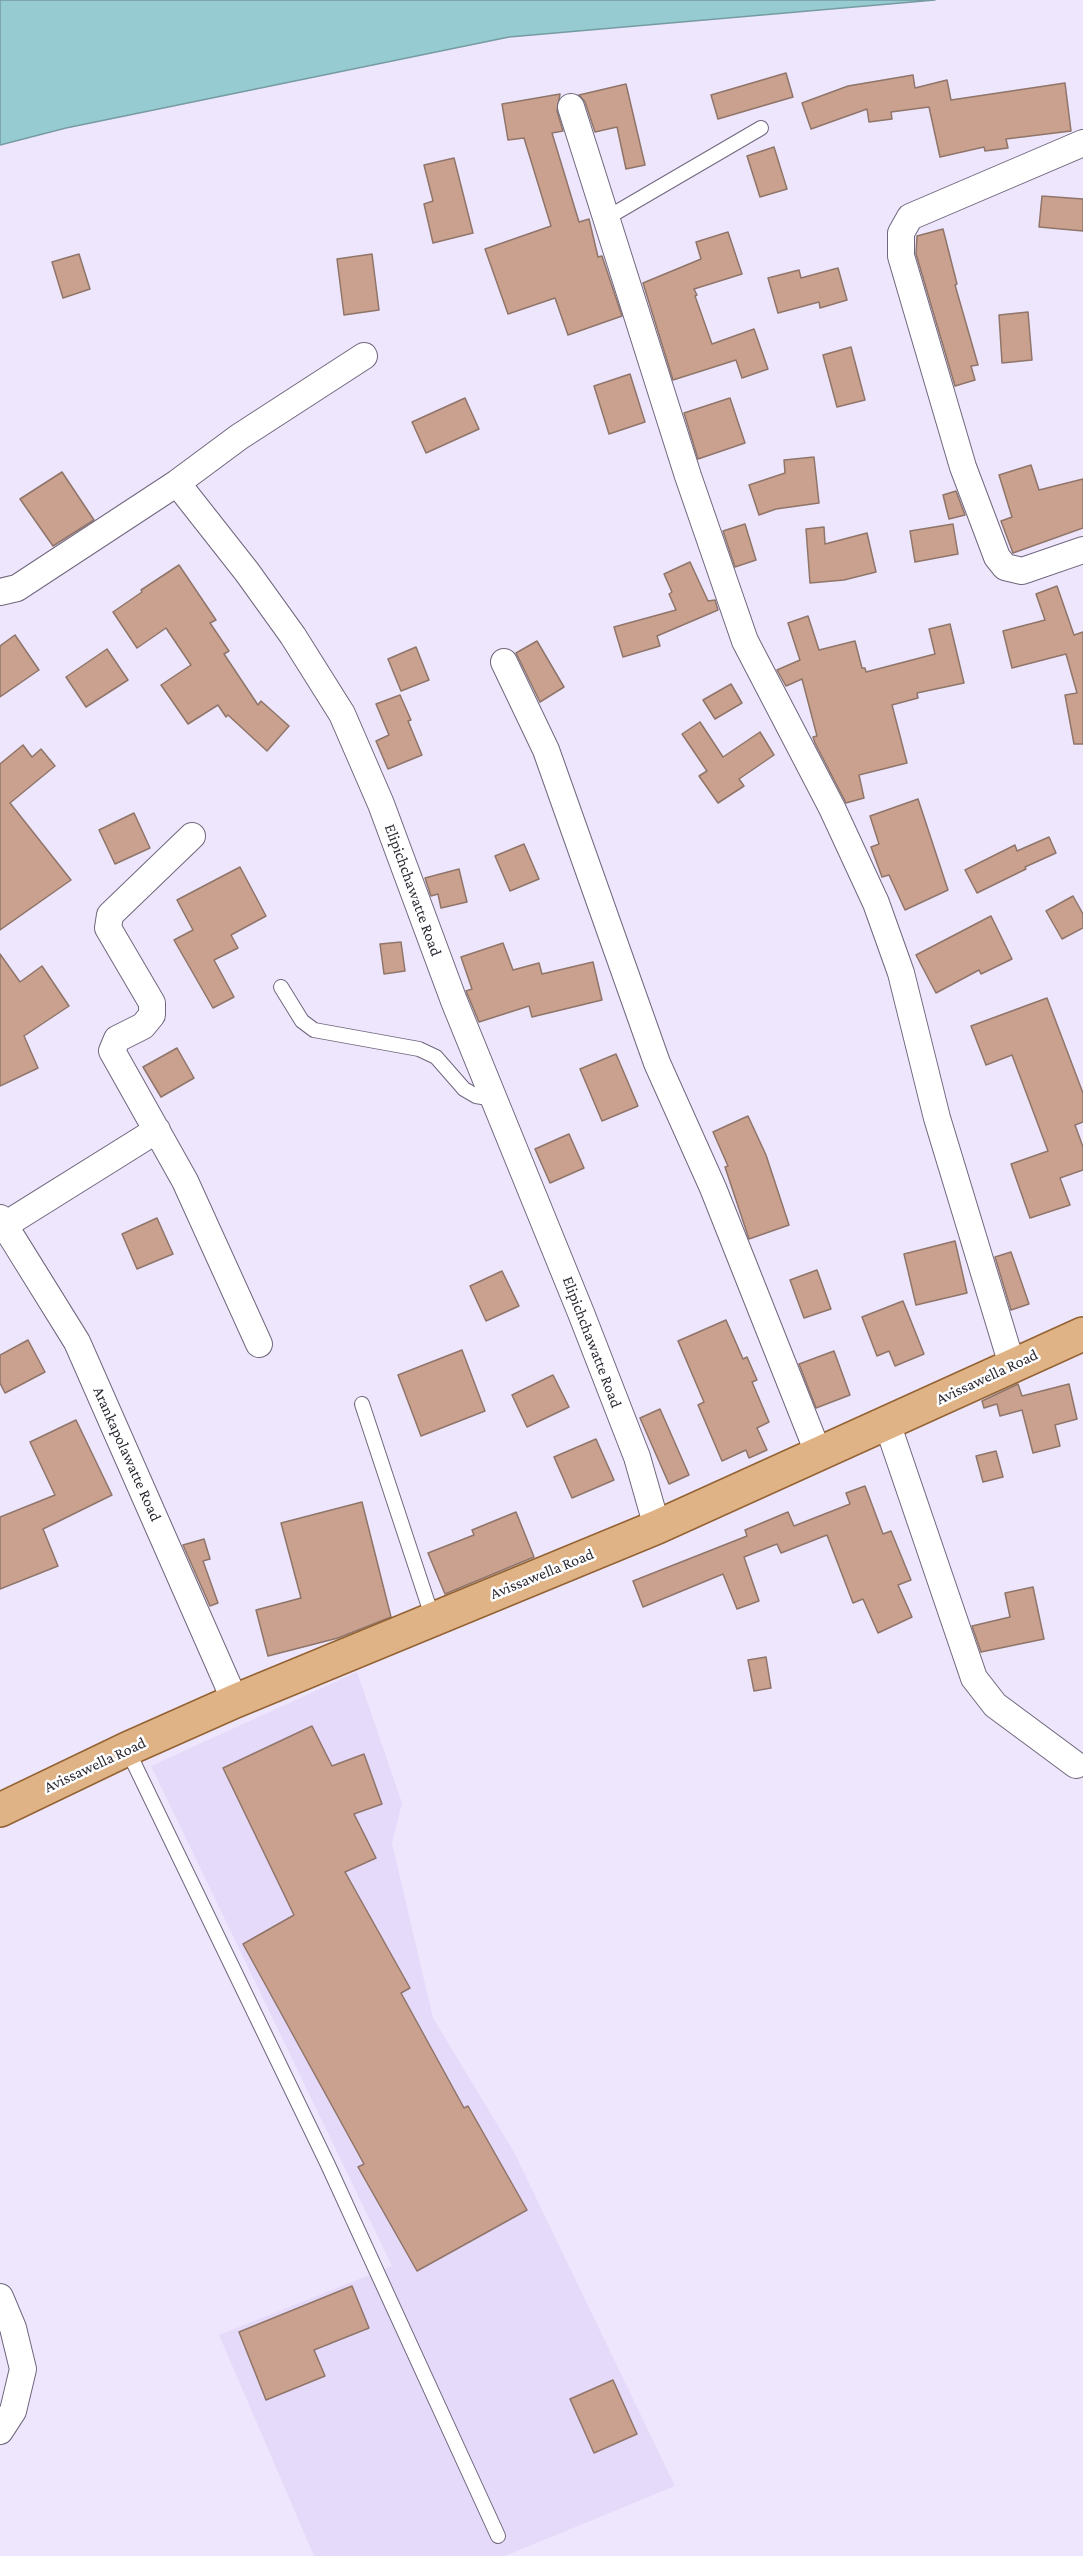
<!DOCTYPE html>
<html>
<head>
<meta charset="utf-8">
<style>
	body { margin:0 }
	canvas { display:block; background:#eee6fc }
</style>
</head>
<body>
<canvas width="1083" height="2556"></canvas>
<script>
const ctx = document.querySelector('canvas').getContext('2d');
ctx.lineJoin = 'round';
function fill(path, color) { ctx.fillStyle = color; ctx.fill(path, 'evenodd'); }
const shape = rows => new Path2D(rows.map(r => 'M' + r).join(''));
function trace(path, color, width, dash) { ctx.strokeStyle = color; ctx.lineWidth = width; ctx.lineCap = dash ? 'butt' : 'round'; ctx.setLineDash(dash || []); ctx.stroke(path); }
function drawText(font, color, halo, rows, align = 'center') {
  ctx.font = font + ' "Crimson Pro",serif'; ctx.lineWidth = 5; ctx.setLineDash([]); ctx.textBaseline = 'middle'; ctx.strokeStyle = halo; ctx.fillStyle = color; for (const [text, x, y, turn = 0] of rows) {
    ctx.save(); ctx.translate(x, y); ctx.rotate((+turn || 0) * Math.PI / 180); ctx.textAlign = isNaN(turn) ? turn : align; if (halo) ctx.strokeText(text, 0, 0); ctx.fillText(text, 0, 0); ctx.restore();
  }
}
const built = shape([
	[357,1672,402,1803,392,1843,433,2018,514,2152,675,2486,505,2556,314,2556,219,2335,392,2266,151,1766]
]);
const water = shape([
	[0,0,935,0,509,37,66,128,0,145,0,0]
]);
const building = shape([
	[786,73,793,97,718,119,711,95,786,73],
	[913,75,915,88,947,80,951,100,1065,83,1071,131,1006,139,1008,148,985,151,984,147,940,157,929,107,891,112,892,119,869,122,867,109,811,129,802,103,848,86,913,75],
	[626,84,645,165,626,169,617,127,595,132,585,102,579,95,626,84],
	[560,94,557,111,563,131,552,133,579,222,589,219,598,257,602,256,622,316,568,335,555,298,508,314,485,249,551,226,524,138,508,140,502,104,560,94],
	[774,147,787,189,760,197,747,156,774,147],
	[454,158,473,233,433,243,424,204,433,201,424,165,454,158],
	[1042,196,1083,199,1083,231,1039,227,1042,196],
	[943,229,957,284,955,285,978,365,971,366,975,380,955,386,916,254,917,236,943,229],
	[728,232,742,274,694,289,697,295,695,296,712,344,754,329,768,369,742,378,736,360,673,380,643,283,701,259,696,242,728,232],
	[79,254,90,289,63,298,52,262,79,254],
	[372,254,379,310,344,315,337,259,372,254],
	[838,268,847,300,820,308,819,302,778,313,768,278,799,270,801,278,838,268],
	[1028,312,1032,360,1002,363,999,315,1028,312],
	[851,347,865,400,837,407,823,355,851,347],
	[630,374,645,422,609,434,594,386,630,374],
	[465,398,479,429,426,453,412,422,465,398],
	[730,398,745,443,698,459,684,413,730,398],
	[814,457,819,503,776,509,759,515,749,485,785,473,784,460,814,457],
	[1031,465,1039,490,1083,479,1083,528,1013,553,1001,521,1012,517,999,475,1031,465],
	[62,472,94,520,53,546,20,499,62,472],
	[956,491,965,515,949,519,943,495,956,491],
	[745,524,756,560,735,567,723,531,745,524],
	[953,524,958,554,915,562,910,531,953,524],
	[824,527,825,544,867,533,876,572,844,580,810,583,806,529,824,527],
	[690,562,708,601,715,600,718,610,657,636,660,646,623,657,614,627,676,610,669,594,672,592,664,574,690,562],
	[179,565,216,620,210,623,229,651,224,654,258,705,261,701,289,726,267,751,228,715,226,717,218,705,188,724,161,685,191,665,166,628,137,648,113,612,142,592,141,590,179,565],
	[1057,586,1074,635,1083,632,1083,744,1074,744,1065,695,1077,693,1066,654,1012,668,1003,631,1045,620,1036,594,1057,586],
	[808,616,819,650,855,641,862,668,865,668,866,672,935,654,929,629,950,624,964,683,917,693,918,698,892,705,907,763,859,775,864,798,846,803,815,743,813,737,817,736,802,679,786,686,777,670,800,660,788,623,808,616],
	[15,635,39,670,0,697,0,646,15,635],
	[537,641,564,687,540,702,516,653,537,641],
	[416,647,429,680,401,691,388,659,416,647],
	[107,649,128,680,86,707,66,677,107,649],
	[731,684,742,703,715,719,703,700,731,684],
	[400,695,411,720,408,721,422,755,388,769,376,741,389,735,376,704,400,695],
	[700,722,723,757,760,732,774,755,739,779,744,786,718,803,699,776,707,771,682,734,700,722],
	[23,745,32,757,41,749,55,766,10,803,71,880,0,930,0,764,23,745],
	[918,799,948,890,905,910,889,875,882,877,871,847,879,844,870,816,918,799],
	[134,813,150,848,115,864,99,830,134,813],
	[1049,837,1056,853,1025,867,1026,869,977,893,965,870,1015,845,1017,851,1049,837],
	[524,844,539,879,510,891,495,856,524,844],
	[240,867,266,916,231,935,238,948,214,960,234,997,213,1008,174,940,193,930,177,900,240,867],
	[459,869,467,902,441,908,438,894,431,896,425,878,459,869],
	[1073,896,1083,914,1083,928,1062,939,1046,911,1073,896],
	[991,916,1012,959,981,974,979,970,936,993,916,955,991,916],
	[401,942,405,971,384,974,380,944,401,942],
	[503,943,513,970,539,963,542,974,593,962,602,1000,532,1017,529,1006,479,1022,466,991,472,989,461,957,503,943],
	[0,954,20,982,42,966,69,1006,24,1036,38,1068,0,1086,0,954],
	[1047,998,1083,1093,1083,1122,1075,1125,1083,1147,1083,1170,1060,1178,1070,1205,1030,1218,1011,1164,1048,1151,1012,1055,986,1065,971,1026,1047,998],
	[177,1048,194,1078,161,1097,143,1067,177,1048],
	[616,1054,638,1106,602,1121,580,1069,616,1054],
	[748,1116,766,1155,789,1225,749,1239,725,1167,728,1166,713,1132,748,1116],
	[569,1134,584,1168,550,1183,535,1149,569,1134],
	[157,1218,173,1254,137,1269,122,1234,157,1218],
	[955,1241,967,1293,916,1305,904,1254,955,1241],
	[1011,1252,1029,1304,1011,1310,995,1257,1011,1252],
	[817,1270,831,1309,804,1318,790,1280,817,1270],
	[502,1271,519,1306,486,1321,470,1286,502,1271],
	[903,1301,924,1354,895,1366,889,1351,877,1356,862,1317,903,1301],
	[726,1320,743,1359,747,1357,757,1380,752,1382,769,1422,757,1428,767,1450,749,1458,746,1450,722,1461,698,1405,704,1402,678,1341,726,1320],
	[28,1340,45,1372,5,1393,0,1383,0,1355,28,1340],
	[462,1350,485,1411,421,1436,398,1375,462,1350],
	[834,1351,850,1395,816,1408,799,1364,834,1351],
	[553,1375,569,1407,527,1427,512,1395,553,1375],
	[1018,1384,1022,1396,1069,1384,1077,1419,1055,1425,1060,1446,1033,1453,1022,1410,1000,1416,997,1404,984,1408,982,1401,1018,1384],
	[660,1409,689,1475,669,1484,640,1418,660,1409],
	[76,1420,112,1495,43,1529,58,1566,0,1589,0,1517,55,1495,30,1442,76,1420],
	[596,1439,614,1480,572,1498,554,1457,596,1439],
	[996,1451,1003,1477,983,1482,976,1456,996,1451],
	[865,1486,883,1534,891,1531,911,1580,898,1585,912,1617,878,1633,863,1599,853,1603,827,1535,781,1553,777,1544,744,1557,759,1601,737,1609,723,1574,643,1607,633,1581,747,1536,745,1530,788,1512,794,1526,850,1504,846,1493,865,1486],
	[362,1502,391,1617,338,1638,268,1656,256,1610,301,1598,281,1523,362,1502],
	[516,1512,534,1557,445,1594,428,1553,474,1535,472,1530,516,1512],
	[204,1539,210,1559,203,1561,218,1603,210,1606,183,1545,204,1539],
	[1033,1587,1044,1639,981,1652,972,1626,1010,1617,1005,1593,1033,1587],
	[766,1657,771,1688,754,1691,748,1660,766,1657],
	[312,1726,332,1766,364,1754,382,1804,354,1814,376,1858,345,1872,410,1988,401,1993,464,2108,468,2106,527,2210,417,2271,358,2167,364,2164,243,1944,294,1915,223,1768,312,1726],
	[352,2286,369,2328,314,2350,325,2376,266,2400,239,2332,352,2286],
	[613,2380,637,2434,594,2453,570,2399,613,2380]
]);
const lane = shape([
	[605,219,761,128],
	[281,987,302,1021,314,1030,419,1049,436,1057,464,1089,476,1096,494,1099],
	[362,1404,433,1619],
	[127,1749,328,2165,498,2536]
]);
const street = shape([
	[571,107,688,476,745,641,832,808,876,903,901,973,937,1118,1012,1365],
	[1083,143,910,217,901,233,901,256,963,467,997,557,1005,567,1022,571,1083,550],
	[177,483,247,572,293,636,342,714,381,804,454,1001,581,1313,637,1457,657,1527],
	[0,592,17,588,177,483,239,437,364,356],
	[504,662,546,750,657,1063,713,1188,819,1455],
	[192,836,110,915,108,928,152,1003,152,1015,143,1026,117,1039,112,1051,185,1181,259,1344],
	[0,1218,77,1342,235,1701],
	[5,1225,157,1130],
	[887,1423,974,1678,995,1705,1076,1765],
	[0,2297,13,2328,23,2369,13,2411,0,2431]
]);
const primary = shape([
	[0,1810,127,1749,235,1701,657,1527,1083,1334]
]);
const streetNames = [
	["Elipichchawatte Road",413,890,70],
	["Elipichchawatte Road",592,1342,69],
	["Avissawella Road",987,1377,-25],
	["Arankapolawatte Road",127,1454,66],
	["Avissawella Road",542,1574,-22],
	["Avissawella Road",95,1765,-25]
];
fill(built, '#e6dafb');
fill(water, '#96ccd1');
trace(water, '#769ba2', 1.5);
fill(building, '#caa08e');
trace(building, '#8f756a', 1.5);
trace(lane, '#70677e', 16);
trace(street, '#70677e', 28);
trace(primary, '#936233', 36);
trace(lane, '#fff', 14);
trace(street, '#fff', 26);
trace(primary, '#dfb385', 33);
drawText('16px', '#2c2933', '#fff', streetNames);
</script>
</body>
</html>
